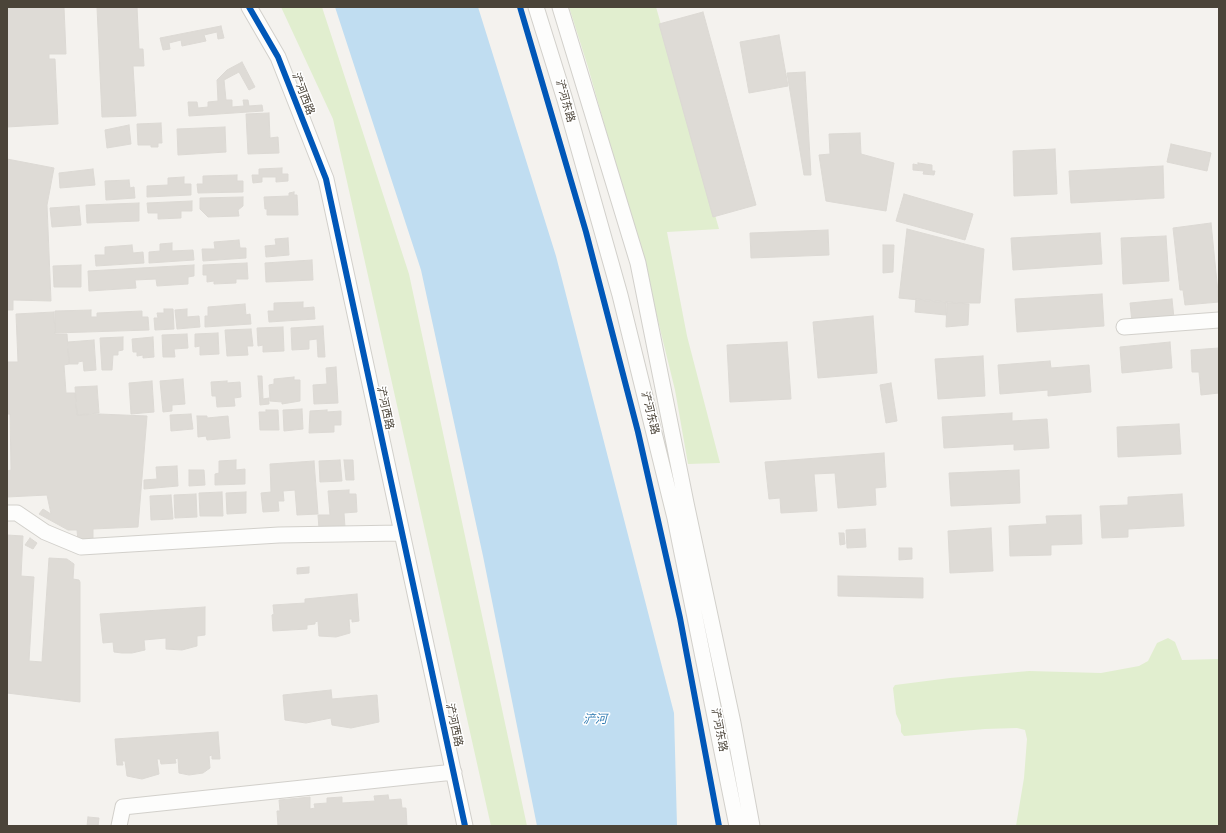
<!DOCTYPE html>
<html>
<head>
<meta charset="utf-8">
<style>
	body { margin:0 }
	#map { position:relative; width:1226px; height:833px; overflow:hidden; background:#f4f2ee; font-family:Rubik,sans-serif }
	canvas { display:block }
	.frame { position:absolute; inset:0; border:8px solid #4b4439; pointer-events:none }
</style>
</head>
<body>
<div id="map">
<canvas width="1226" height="833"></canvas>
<div class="frame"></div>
</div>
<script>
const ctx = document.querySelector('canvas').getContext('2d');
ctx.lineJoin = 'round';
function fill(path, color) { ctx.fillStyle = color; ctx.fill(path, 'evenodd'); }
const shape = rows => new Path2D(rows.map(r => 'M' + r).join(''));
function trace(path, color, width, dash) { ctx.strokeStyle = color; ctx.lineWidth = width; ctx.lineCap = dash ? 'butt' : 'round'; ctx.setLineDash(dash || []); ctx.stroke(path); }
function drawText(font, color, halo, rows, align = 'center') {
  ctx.font = font + ' Rubik,"Noto Sans SC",sans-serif'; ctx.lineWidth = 3; ctx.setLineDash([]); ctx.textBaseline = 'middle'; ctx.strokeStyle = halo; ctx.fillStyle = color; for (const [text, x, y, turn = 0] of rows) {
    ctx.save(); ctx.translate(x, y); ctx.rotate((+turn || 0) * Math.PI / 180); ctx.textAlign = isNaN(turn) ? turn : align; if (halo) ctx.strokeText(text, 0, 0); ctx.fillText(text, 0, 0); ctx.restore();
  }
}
const green = shape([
	[281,7,322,7,409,274,527,826,491,826,333,119],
	[569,7,656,7,719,229,667,232,687,336,720,463,688,464,675,390,646,272,588,67],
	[1168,638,1175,642,1182,660,1219,659,1219,826,1016,826,1024,778,1027,739,1025,730,1017,728,985,729,904,736,901,732,901,725,896,714,893,688,895,685,950,678,1029,671,1101,673,1139,666,1148,661,1157,643]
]);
const water = shape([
	[335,7,478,7,556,256,674,713,677,826,537,826,483,556,421,270]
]);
const building = shape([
	[7,7,64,7,66,54,49,54,49,59,55,59,58,124,7,127,7,7],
	[97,7,137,7,139,49,143,49,144,66,133,66,136,116,102,117,97,7],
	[703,12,756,205,713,217,659,24,703,12],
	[221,26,224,38,218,39,217,32,204,35,206,41,182,46,181,40,169,43,170,49,163,50,160,38,221,26],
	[779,35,788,86,749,93,740,42,779,35],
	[242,62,255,87,249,90,239,72,224,80,226,100,232,100,232,107,244,106,243,100,248,100,249,106,262,105,263,111,189,116,188,102,197,102,198,108,208,107,208,102,218,101,217,80,227,70,242,62],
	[805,72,811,175,804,175,787,73,805,72],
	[269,113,270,138,278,137,279,153,248,154,246,114,269,113],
	[161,123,162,143,158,143,158,147,151,147,151,145,138,145,137,124,161,123],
	[129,125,131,144,107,148,105,130,129,125],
	[225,127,226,152,178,155,177,129,225,127],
	[860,133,861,154,894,163,886,211,826,201,819,155,830,154,829,134,860,133],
	[1171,144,1211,153,1207,171,1167,162,1171,144],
	[1055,149,1057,194,1014,196,1013,151,1055,149],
	[7,159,54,168,47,205,51,301,13,300,13,310,7,310,7,159],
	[918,163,932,165,932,171,935,171,934,175,923,174,924,171,913,170,913,164,918,165,918,163],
	[1163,166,1164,198,1071,203,1069,171,1163,166],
	[282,168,282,174,288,174,288,181,276,182,276,177,262,177,262,182,253,183,252,175,259,175,259,169,282,168],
	[93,169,95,185,60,188,59,173,93,169],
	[237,175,237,181,243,181,243,192,198,193,197,184,203,184,203,176,237,175],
	[184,177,184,184,191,184,191,195,147,197,147,186,168,185,168,178,184,177],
	[129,180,130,188,134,187,135,198,106,200,105,181,129,180],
	[294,192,294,195,297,195,298,215,267,215,267,209,265,209,264,197,289,196,289,193,294,192],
	[904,194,973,214,965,240,896,221,904,194],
	[243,197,243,206,238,210,239,216,208,217,200,209,200,198,243,197],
	[192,201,192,211,181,211,181,218,158,219,158,213,148,213,147,203,192,201],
	[139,203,139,221,87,223,86,205,139,203],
	[79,206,81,225,52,227,50,208,79,206],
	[1211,223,1219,302,1185,305,1183,290,1180,290,1173,228,1211,223],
	[907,229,984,249,980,303,949,303,899,298,907,229],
	[828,230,829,255,751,258,750,233,828,230],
	[1100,233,1102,264,1013,270,1011,238,1100,233],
	[1166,236,1169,281,1123,284,1121,238,1166,236],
	[288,238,289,255,266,257,265,246,276,245,275,239,288,238],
	[239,240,240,248,246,248,246,258,203,261,202,249,215,249,214,242,239,240],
	[172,243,172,251,193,250,194,260,149,263,149,252,160,251,160,244,172,243],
	[132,245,133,253,143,252,144,263,96,266,95,255,105,255,105,247,132,245],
	[883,245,894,245,893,272,883,273,883,245],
	[312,260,313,280,266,282,265,263,312,260],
	[247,263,248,279,236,279,236,283,214,284,214,281,207,282,207,275,203,275,203,265,247,263],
	[81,265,81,287,54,287,53,266,81,265],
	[194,265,194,276,188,277,188,284,157,286,156,279,135,280,136,288,89,291,88,271,194,265],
	[1102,294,1104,326,1017,332,1015,299,1102,294],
	[916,299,946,302,946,315,915,312,916,299],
	[1172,299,1174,318,1132,322,1130,303,1172,299],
	[303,302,303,308,314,307,315,319,269,322,268,311,274,311,274,303,303,302],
	[947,302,969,304,968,325,946,327,947,302],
	[245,304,246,315,250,314,251,324,205,327,205,316,208,316,208,307,245,304],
	[164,309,173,309,174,329,155,330,154,318,158,318,157,313,164,313,164,309],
	[187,309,187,317,199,316,200,327,177,329,175,310,187,309],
	[91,310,91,317,97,317,97,313,142,311,142,317,148,317,149,330,55,333,55,311,91,310],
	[54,312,55,334,67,334,69,364,64,365,66,393,75,393,77,415,99,414,147,416,138,527,93,529,93,541,78,541,77,530,68,530,39,514,43,509,51,514,47,495,7,497,7,471,11,470,10,414,7,414,7,362,18,362,16,314,54,312],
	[873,316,877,373,818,378,813,322,873,316],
	[323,326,325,357,318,357,317,339,309,340,309,349,292,350,291,328,323,326],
	[283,327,284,351,263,352,263,345,258,346,257,328,283,327],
	[251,329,253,346,247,346,248,355,227,356,225,330,251,329],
	[218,333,219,354,200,355,200,346,195,347,195,334,218,333],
	[187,334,188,348,174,349,175,357,163,357,162,335,187,334],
	[123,337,123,350,118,351,118,355,113,355,112,370,102,370,100,338,123,337],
	[153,337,154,357,143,358,143,355,137,356,137,352,133,352,132,339,153,337],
	[94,340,96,370,84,371,83,361,78,362,78,364,69,364,68,342,94,340],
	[787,342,791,399,730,402,727,345,787,342],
	[1170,342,1172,368,1122,373,1120,347,1170,342],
	[1219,348,1219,393,1201,395,1199,372,1192,372,1191,350,1219,348],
	[983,356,985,396,938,399,935,359,983,356],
	[1050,361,1051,368,1089,365,1091,392,1048,396,1048,390,1000,394,998,365,1050,361],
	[336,367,338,403,314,404,313,385,327,384,326,368,336,367],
	[258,376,262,376,263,399,269,398,269,404,260,405,258,376],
	[294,377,294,380,300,380,300,401,282,404,282,402,270,401,269,385,274,384,274,379,294,377],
	[183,379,185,404,172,405,172,411,163,412,160,381,183,379],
	[152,381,154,412,131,414,129,383,152,381],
	[227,381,227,383,240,382,241,397,234,398,235,406,217,407,216,396,212,396,211,382,227,381],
	[891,383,897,421,886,423,880,385,891,383],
	[97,386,99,413,77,415,75,387,97,386],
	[302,409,303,429,284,431,283,410,302,409],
	[266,410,278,410,279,430,260,430,259,412,266,412,266,410],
	[327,410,327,412,341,411,341,425,334,425,334,432,309,433,310,411,327,410],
	[1012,413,1012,421,1047,419,1049,448,1014,450,1014,444,944,448,942,417,1012,413],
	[191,414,193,429,171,431,170,415,191,414],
	[197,416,207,416,207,418,228,416,230,438,207,440,206,436,198,437,197,416],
	[1179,424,1181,454,1118,457,1117,427,1179,424],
	[884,453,886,487,875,488,876,505,838,508,835,473,814,474,817,511,781,513,780,498,769,499,765,462,884,453],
	[236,460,236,470,245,469,245,484,215,485,215,474,219,473,219,461,236,460],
	[340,460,342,481,320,482,319,461,340,460],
	[344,460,353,460,354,480,346,480,344,460],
	[314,461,318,514,297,515,295,490,283,491,284,501,278,501,279,511,263,512,261,493,271,492,270,464,314,461],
	[177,466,178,486,144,489,144,480,157,479,156,467,177,466],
	[189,470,204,470,205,485,189,486,189,470],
	[1019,470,1020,503,951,506,949,473,1019,470],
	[349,490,349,494,356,494,357,512,344,513,345,527,319,529,318,515,330,515,328,491,349,490],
	[222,492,223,516,200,516,199,493,222,492],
	[246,492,246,513,227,514,226,493,246,492],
	[196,494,197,517,175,518,174,495,196,494],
	[1182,494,1184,526,1128,529,1128,537,1102,538,1100,506,1128,505,1128,497,1182,494],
	[171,495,173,519,151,520,150,496,171,495],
	[1081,515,1082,544,1051,545,1051,555,1010,556,1009,526,1047,524,1046,516,1081,515],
	[991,528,993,571,950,573,948,531,991,528],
	[865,529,866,547,847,548,846,530,865,529],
	[839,533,844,533,845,544,840,545,839,533],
	[7,535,23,536,21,576,34,577,29,661,42,662,49,558,67,559,74,564,73,579,79,580,80,582,80,702,7,693,7,535],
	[30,538,37,543,33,549,25,545,30,538],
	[899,548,912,548,912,559,899,560,899,548],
	[309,567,309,573,297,574,297,568,309,567],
	[838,576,923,578,923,598,838,596,838,576],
	[357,594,359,621,352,622,352,619,349,619,350,633,336,637,319,636,318,621,315,622,315,624,307,625,307,629,273,631,272,615,274,614,273,605,305,603,305,599,357,594],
	[205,607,205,635,197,636,197,646,182,650,166,649,166,638,144,640,145,650,132,653,122,653,114,652,113,642,103,643,100,614,205,607],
	[331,690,332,699,377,695,379,722,351,728,332,725,331,718,306,723,285,720,283,695,331,690],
	[218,732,220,759,212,759,212,755,209,756,210,768,203,773,189,775,179,773,178,758,175,759,176,763,161,764,160,759,157,759,159,774,142,779,127,776,125,761,122,761,123,765,117,765,115,739,218,732],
	[388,795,389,800,401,799,402,808,406,808,407,826,278,826,277,811,280,811,279,800,310,797,310,809,315,808,314,804,327,803,327,798,342,797,342,803,375,801,374,796,388,795],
	[88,817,99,818,98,826,87,826,88,817]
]);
const minor = shape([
	[249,7,278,57,326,179,465,826],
	[536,7,565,100,620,295,675,518,737,826],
	[560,7,638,263,686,503,733,723,752,826],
	[1124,327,1219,320],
	[7,513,17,513,45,532,81,547,279,535,401,533],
	[119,826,123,807,454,772]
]);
const cycleway = shape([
	[249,7,278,57,326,179,465,826],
	[520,7,586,232,638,432,680,618,719,826]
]);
const streetNames = [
	["浐河西路",303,94,69],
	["浐河东路",565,101,74],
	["浐河西路",385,408,78],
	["浐河东路",650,413,76],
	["浐河西路",454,725,78],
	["浐河东路",719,730,79]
];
const waterNames = [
	["浐河",595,720]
];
fill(green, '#e1eecf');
fill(water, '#c0ddf1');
fill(building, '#dedbd6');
trace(building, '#dcd9d4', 1);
trace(minor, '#d2d0cb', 17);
trace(minor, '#fdfdfc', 15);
trace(cycleway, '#0057b8', 6);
drawText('11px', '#4b4439', '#fff', streetNames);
drawText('italic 12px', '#2e7ab2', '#fff', waterNames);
</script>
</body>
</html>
